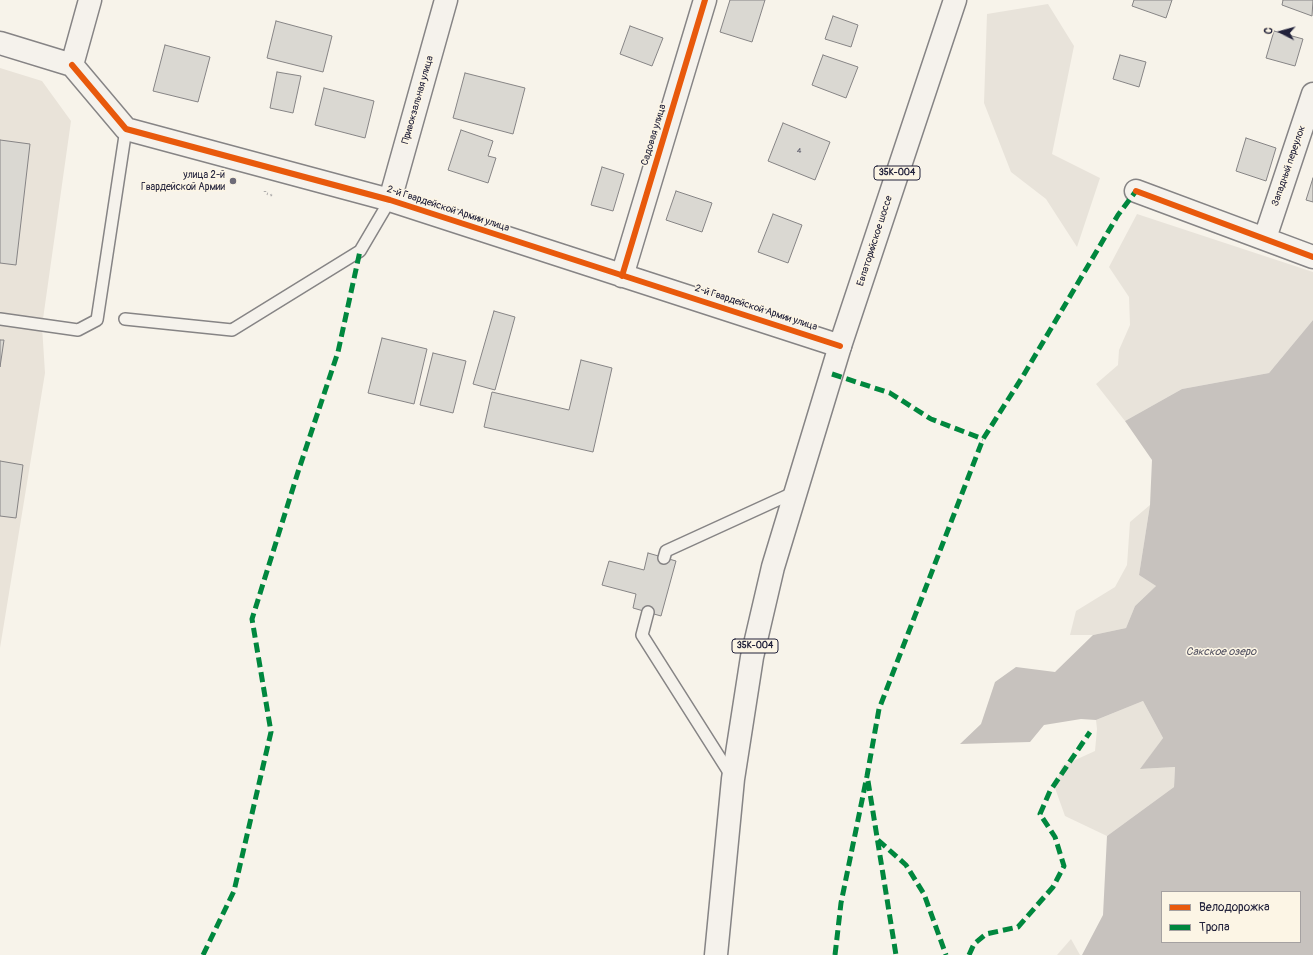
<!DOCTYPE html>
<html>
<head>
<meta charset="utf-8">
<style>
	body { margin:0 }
	#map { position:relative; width:1313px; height:955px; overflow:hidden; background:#f7f3ea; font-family:Pangolin,sans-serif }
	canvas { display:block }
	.legend { position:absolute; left:1161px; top:891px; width:140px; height:52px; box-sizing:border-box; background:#fcf5e5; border:1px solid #a5a1a1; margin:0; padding:5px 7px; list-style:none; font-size:12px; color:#22223b }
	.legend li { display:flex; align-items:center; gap:8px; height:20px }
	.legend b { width:20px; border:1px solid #a5a1a1 }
	.north { position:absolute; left:1261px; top:12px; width:40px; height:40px; -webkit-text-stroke:3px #fcf5e5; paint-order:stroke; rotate:276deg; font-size:11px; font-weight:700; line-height:16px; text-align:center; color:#22223b }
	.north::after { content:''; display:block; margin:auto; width:14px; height:18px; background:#22223b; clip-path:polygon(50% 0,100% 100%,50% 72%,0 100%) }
</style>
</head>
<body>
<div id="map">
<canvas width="1313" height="955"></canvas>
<ul class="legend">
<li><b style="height:5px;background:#e8590c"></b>Велодорожка</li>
<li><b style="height:5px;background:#00873e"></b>Тропа</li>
</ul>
<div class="north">С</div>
</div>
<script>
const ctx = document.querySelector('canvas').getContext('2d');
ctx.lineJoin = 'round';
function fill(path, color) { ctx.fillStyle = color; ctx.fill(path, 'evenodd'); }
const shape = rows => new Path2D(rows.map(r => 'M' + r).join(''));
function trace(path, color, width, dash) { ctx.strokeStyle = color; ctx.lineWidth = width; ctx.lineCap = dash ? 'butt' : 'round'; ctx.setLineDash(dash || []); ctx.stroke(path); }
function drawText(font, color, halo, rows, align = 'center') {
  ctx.font = font + ' Pangolin,sans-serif'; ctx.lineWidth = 3; ctx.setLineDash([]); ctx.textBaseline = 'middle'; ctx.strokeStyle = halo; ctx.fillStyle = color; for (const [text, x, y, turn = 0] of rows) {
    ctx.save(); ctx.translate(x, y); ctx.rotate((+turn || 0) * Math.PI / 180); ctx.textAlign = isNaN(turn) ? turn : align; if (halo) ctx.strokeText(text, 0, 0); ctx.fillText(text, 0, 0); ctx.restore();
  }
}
const built = shape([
	[0,68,42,81,71,121,42,326,45,373,0,648]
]);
const green = shape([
	[1048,4,1074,46,1052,154,1100,178,1077,247,1046,199,1011,172,984,103,987,14],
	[1137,214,1313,272,1313,320,1269,373,1182,389,1125,421,1096,384,1118,365,1119,350,1130,325,1129,297,1109,267],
	[1150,505,1139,575,1156,586,1135,606,1126,628,1093,635,1070,635,1076,611,1115,587,1127,565,1130,522],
	[1143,701,1163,738,1141,769,1175,767,1174,787,1107,836,1065,816,1055,788,1062,766,1095,751,1097,729,1096,720],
	[1071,939,1080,955,1057,955]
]);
const water = shape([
	[1313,320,1313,955,1082,955,1103,915,1107,836,1174,787,1175,767,1140,769,1163,738,1143,701,1096,720,1081,719,1044,725,1030,742,960,744,981,724,995,682,1016,667,1055,672,1093,635,1126,628,1135,606,1156,586,1139,575,1150,505,1152,460,1125,421,1182,389,1269,373],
	[1162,892,1300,892,1300,942,1162,942]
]);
const building = shape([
	[730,0,765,0,752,42,720,32,730,0],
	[1134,0,1172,0,1166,18,1132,6,1134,0],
	[1283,0,1313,0,1312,16,1282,5,1283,0],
	[833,16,858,25,851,47,825,39,833,16],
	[276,21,332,36,323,72,267,58,276,21],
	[630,26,663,38,652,66,620,54,630,26],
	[1274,31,1303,39,1295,66,1266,58,1274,31],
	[165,45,210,57,198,102,153,91,165,45],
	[823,55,858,67,846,98,812,85,823,55],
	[1120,55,1146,62,1139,87,1113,79,1120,55],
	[277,72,301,76,293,113,270,108,277,72],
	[465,73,525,88,513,134,453,118,465,73],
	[324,88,374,101,365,138,315,125,324,88],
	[783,123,830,142,815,180,768,161,783,123],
	[461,130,493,141,488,156,496,158,488,183,448,170,461,130],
	[1246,138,1276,148,1266,181,1236,171,1246,138],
	[0,140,30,144,16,265,0,263,0,140],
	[602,167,624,174,613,211,591,205,602,167],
	[1313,178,1313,202,1306,200,1313,178],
	[676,191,712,203,702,232,666,220,676,191],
	[773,214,802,225,788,263,758,252,773,214],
	[494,311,515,317,495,390,473,384,494,311],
	[382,338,427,349,414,404,368,393,382,338],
	[0,340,4,340,0,367,0,340],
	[433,353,466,361,453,413,420,405,433,353],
	[581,360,612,368,593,452,484,427,492,392,569,410,581,360],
	[0,461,23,465,16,518,0,516,0,461],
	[648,553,676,561,661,616,633,608,636,594,602,585,609,561,644,570,648,553]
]);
const path = shape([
	[265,191,265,193,271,195,272,192]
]);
const service = shape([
	[0,319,78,330,97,320,126,129],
	[125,319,232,330,360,251,390,200],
	[664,558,666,551,795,492],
	[648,612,642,635,732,777]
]);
const minor = shape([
	[0,43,72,65],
	[72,65,126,129,390,200,840,346],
	[72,65,90,0],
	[1136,191,1313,257],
	[390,200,446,0],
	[1265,238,1313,94],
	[622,276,705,0]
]);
const primary = shape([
	[716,955,733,779,752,657,773,567,840,346,955,0]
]);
const quiet = shape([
	[832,374,890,393,931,419,983,439],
	[868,781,896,955],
	[878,840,906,865,924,894,946,955],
	[203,955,234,891,271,732,252,619,298,472,338,352,360,251],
	[835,955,841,903,867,776,879,709,983,439,1023,376,1118,215,1136,191],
	[969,955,974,944,986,934,1018,927,1053,887,1064,866,1055,837,1040,814,1050,791,1090,732]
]);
const cycleway = shape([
	[72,65,126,129,390,200,840,346],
	[1136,191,1313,257],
	[622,276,705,0]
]);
const markers = [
	[233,181,4,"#6d6b78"]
];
const numberNames = [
	["4",799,151]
];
const shields = [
	[897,173,46],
	[755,646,46]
];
const shieldNames = [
	["35К-004",897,173],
	["35К-004",755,646]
];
const streetNames = [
	["Привокзальная улица",418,100,-74],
	["Садовая улица",654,135,-73],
	["Западный переулок",1289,166,-71],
	["2-й Гвардейской Армии улица",448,209,18],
	["Евпаторийское шоссе",875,241,-72],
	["2-й Гвардейской Армии улица",756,308,18]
];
const poiNames = [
	["улица 2-й",225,175],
	["Гвардейской Армии",225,187]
];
const waterNames = [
	["Сакское озеро",1221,652]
];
fill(built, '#e9e3d9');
fill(green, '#e8e3da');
fill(water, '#c7c2be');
fill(building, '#dad8d2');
trace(building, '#868485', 1);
trace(service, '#868485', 14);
trace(minor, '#868485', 25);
trace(primary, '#868485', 25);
trace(path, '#b0aead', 2.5, [1, 3]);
trace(service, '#f5f2ec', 11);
trace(minor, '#f5f2ec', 22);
trace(primary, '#f5f2ec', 22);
trace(quiet, '#00873e', 5, [10, 5]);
trace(cycleway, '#e8590c', 6);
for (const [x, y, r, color] of markers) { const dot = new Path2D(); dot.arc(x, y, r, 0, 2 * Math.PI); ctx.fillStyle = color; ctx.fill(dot); trace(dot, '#fcf5e5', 1.5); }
drawText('8px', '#505061', null, numberNames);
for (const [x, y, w] of shields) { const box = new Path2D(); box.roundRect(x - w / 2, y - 7, w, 14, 3); ctx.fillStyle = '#fcf5e5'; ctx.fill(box); trace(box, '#22223b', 1); }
drawText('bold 9px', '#22223b', null, shieldNames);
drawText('10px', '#22223b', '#fcf5e5', streetNames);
drawText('10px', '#22223b', '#fcf5e5', poiNames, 'right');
drawText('italic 11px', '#545362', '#fcf5e5', waterNames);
</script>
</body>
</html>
